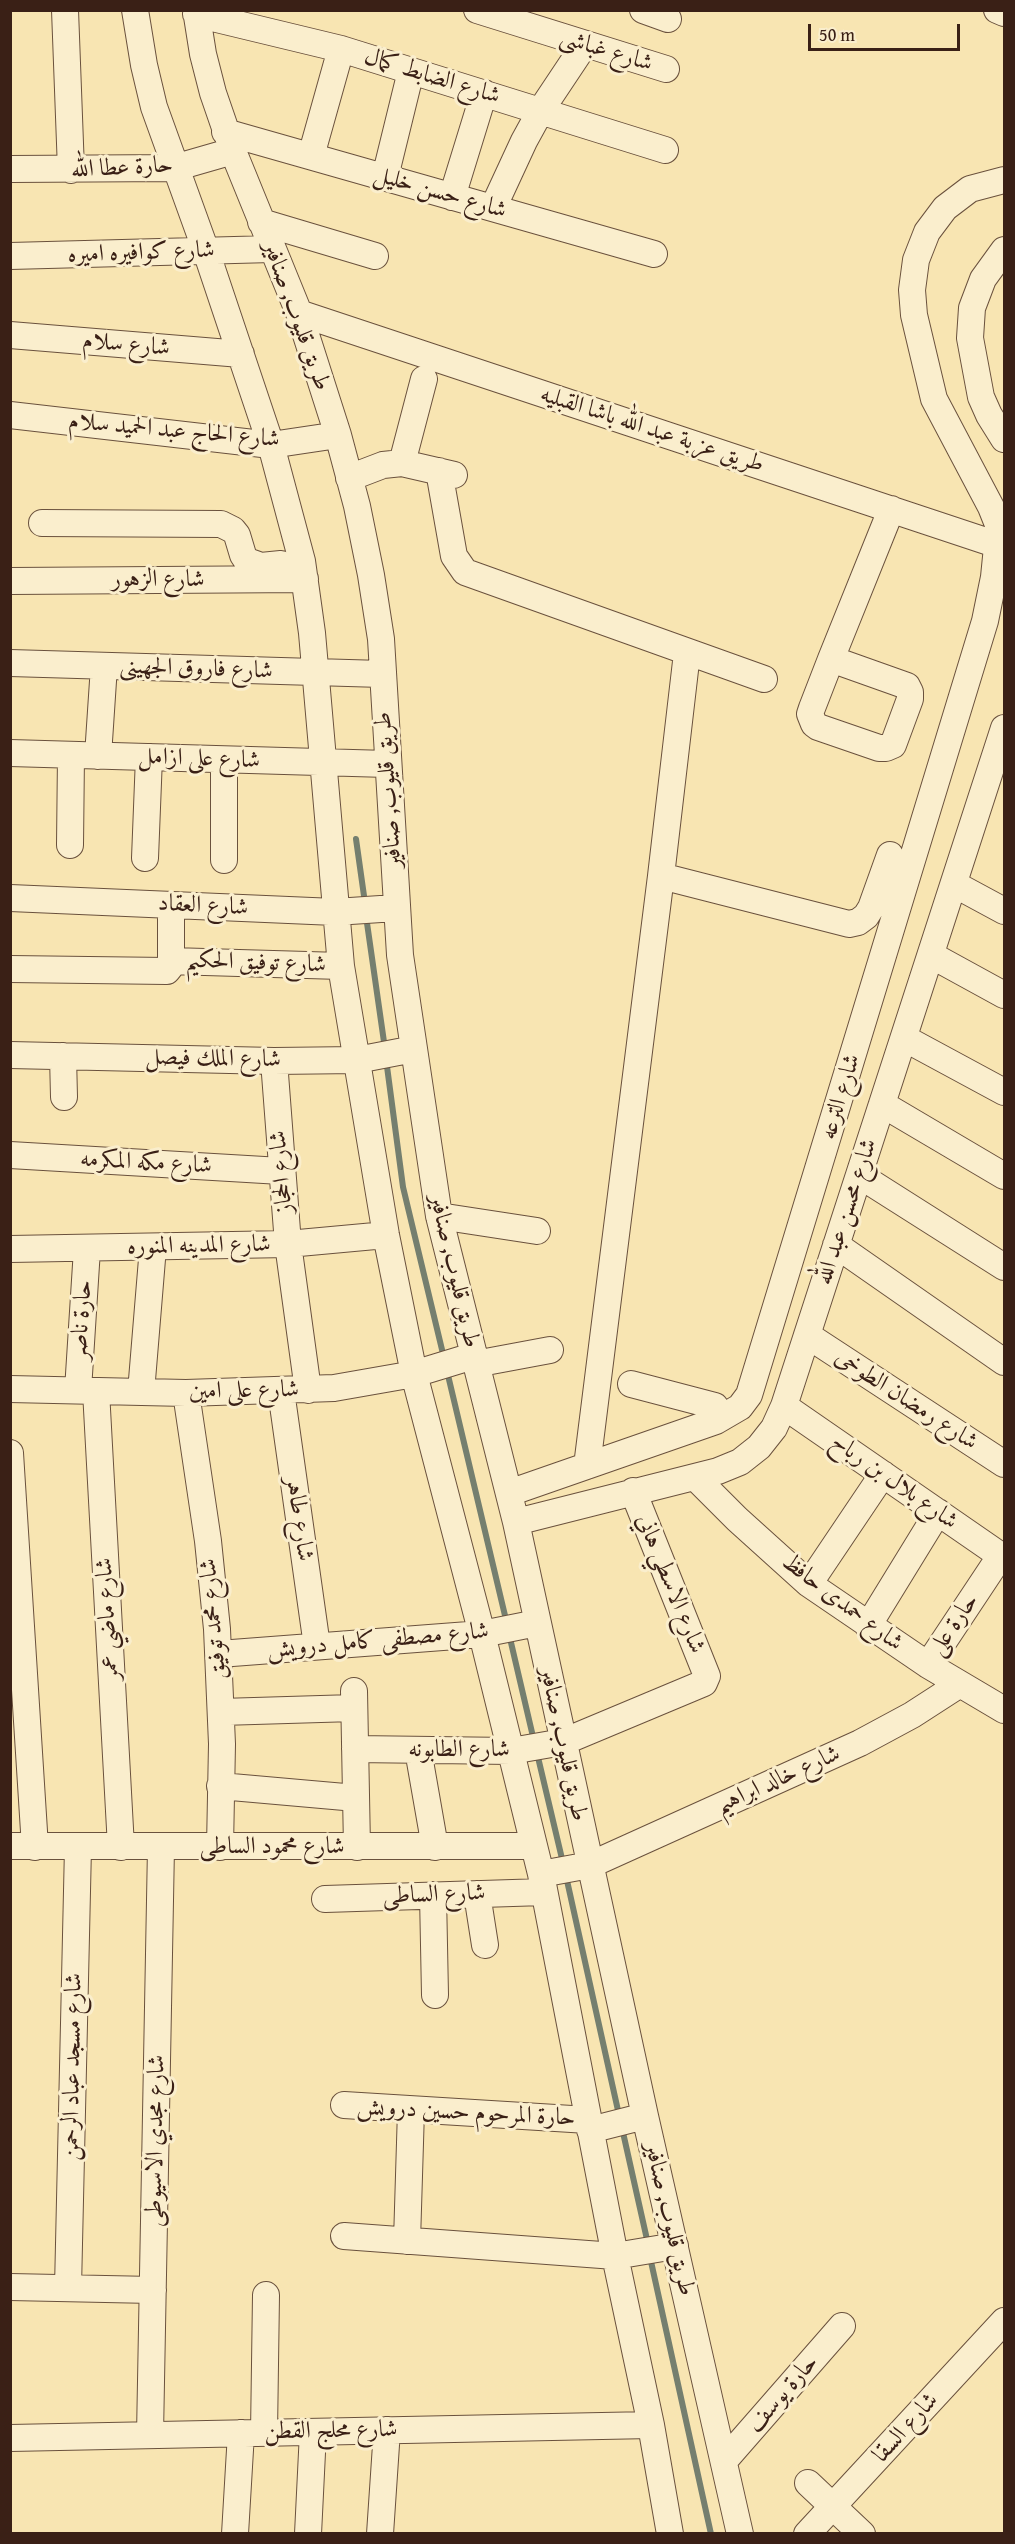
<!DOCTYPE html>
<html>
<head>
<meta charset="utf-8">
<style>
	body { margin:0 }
	#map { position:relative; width:1015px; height:2544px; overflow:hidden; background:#f8e5b2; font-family:"Gentium Book Plus",serif }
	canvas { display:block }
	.frame { position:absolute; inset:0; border:12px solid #3a2016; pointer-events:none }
	.scale { position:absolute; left:808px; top:24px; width:152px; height:27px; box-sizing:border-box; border:3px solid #3a2016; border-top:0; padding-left:8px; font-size:18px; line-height:21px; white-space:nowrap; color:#3a2016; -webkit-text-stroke:4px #faeecd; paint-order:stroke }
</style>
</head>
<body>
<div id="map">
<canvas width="1015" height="2544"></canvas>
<div class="frame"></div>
<div class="scale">50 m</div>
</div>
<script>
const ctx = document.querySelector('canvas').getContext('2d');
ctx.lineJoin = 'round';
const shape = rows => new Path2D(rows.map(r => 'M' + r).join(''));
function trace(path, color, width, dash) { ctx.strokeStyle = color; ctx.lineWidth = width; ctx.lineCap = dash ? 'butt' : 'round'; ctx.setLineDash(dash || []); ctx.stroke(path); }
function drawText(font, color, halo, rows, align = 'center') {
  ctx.font = font + ' "Gentium Book Plus",Amiri,serif'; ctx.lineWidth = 6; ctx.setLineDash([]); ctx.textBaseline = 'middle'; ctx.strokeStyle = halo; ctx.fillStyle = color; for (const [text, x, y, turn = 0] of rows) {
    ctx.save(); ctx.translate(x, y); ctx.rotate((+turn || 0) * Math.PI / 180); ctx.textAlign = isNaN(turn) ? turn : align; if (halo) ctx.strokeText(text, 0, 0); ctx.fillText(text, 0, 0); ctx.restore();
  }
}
const stream = shape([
	[356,839,365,903],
	[366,916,385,1049],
	[386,1059,403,1187,444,1358],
	[447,1371,507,1624],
	[509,1634,534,1741],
	[537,1753,563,1863],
	[566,1876,619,2115],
	[622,2128,648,2244],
	[650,2257,711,2534]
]);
const minor = shape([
	[65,10,71,170],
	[135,10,144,65,154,107,206,251,271,445,302,561,312,633,341,966,386,1235,414,1374,482,1634,541,1874,615,2256,651,2425,670,2534],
	[196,10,203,54,213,93,233,151,299,313,338,435,357,506,371,575,381,639,400,955,439,1216,516,1522,645,2116,740,2534],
	[477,10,666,69],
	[643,10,668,19],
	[997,10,1004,13],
	[196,14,341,49,665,150],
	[225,132,654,254],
	[311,156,341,49],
	[10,169,174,168,233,151],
	[385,177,411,71],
	[452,197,484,93],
	[493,208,524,141,541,110,585,44],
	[261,222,375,256],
	[1004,250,983,279,972,308,970,338,981,397,989,415,1004,439],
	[10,256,272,249],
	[299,313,1004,547],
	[10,335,241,354],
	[10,415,271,445,338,435],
	[402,463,424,379],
	[439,471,454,556,465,572,764,679],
	[349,478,383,465,402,463,454,475],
	[42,523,221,524,233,530,237,535,243,555,247,561,261,566,281,564],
	[10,581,305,579],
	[831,659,907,686,910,692,910,699,893,745,886,748,879,748,818,727,814,724,810,714,812,708,831,659,887,520,891,509],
	[10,663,382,674],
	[10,753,387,764],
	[98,756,104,666],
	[70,845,71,755],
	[145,858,149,757],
	[224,860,224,760],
	[661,876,849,924,858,922,866,916,871,908,890,855],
	[954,884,1004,911],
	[10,898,335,912,396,908],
	[931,955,1004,995],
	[171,961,341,966],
	[10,969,167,971,171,966,171,905],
	[904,1038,1004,1092],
	[10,1055,274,1061,357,1060,414,1049],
	[63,1056,64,1097],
	[274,1061,288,1244,308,1390],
	[882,1104,1004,1176],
	[10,1155,281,1171],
	[859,1175,1004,1267],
	[439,1216,537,1231],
	[836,1245,1004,1362],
	[10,1249,288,1244,386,1235],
	[807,1335,1004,1464],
	[475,1364,550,1350],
	[631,1384,715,1406],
	[10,1389,186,1393,334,1388,414,1374,473,1356],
	[78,1390,87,1249],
	[96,1391,121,1847],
	[281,1391,317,1646],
	[141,1392,153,1247],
	[186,1393,208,1541,217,1629,222,1744,220,1847],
	[784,1406,1004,1558],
	[10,1453,35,1847],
	[587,1466,661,876,687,653],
	[695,1477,737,1519,809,1584,928,1665,1004,1710],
	[509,1493,716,1421,740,1407,749,1395,985,621,994,577,999,527,991,507,934,399,914,315,912,290,916,260,927,232,945,208,970,189,1004,180],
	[516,1522,718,1471,740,1462,759,1447,774,1428,784,1406,1004,728],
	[809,1584,883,1474],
	[868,1626,938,1512],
	[219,1654,482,1634,537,1623],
	[928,1665,1001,1555],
	[354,1691,357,1847],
	[221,1712,354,1708],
	[355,1749,511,1751,563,1742,704,1683,707,1676,633,1491],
	[418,1750,435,1847],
	[220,1786,356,1798],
	[10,1846,534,1846],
	[541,1874,590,1865,860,1743,912,1715,960,1684],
	[477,1894,485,1945],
	[433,1895,435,1995],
	[325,1899,544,1892],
	[344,2105,588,2120],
	[590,2130,645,2116],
	[344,2236,615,2256,675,2246],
	[407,2241,411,2110],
	[10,2287,153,2290],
	[68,2288,78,1847],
	[264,2433,266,2295],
	[150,2435,161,1847],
	[10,2438,651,2425],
	[724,2461,842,2326],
	[808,2483,862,2534],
	[235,2534,241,2433],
	[308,2534,313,2432],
	[380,2534,387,2430],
	[807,2534,1004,2321]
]);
const streetNames = [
	["شارع غباشى",606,51,17],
	["شارع الضابط كمال",432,77,17],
	["حارة عطا الله",122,168,-3],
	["شارع حسن خليل",440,193,16],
	["شارع كوافيره اميره",141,253,-2],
	["طريق قليوب, صنافير",296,316,70],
	["شارع سلام",126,345,5],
	["طريق عزبة عبد الله باشا القبليه",652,430,18],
	["شارع الحاج عبد الحميد سلام",174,431,5],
	["شارع الزهور",158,580],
	["شارع فاروق الجهينى",196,669,2],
	["شارع على ازامل",199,759,2],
	["طريق قليوب, صنافير",389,790,-94],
	["شارع العقاد",203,906,3],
	["شارع توفيق الحكيم",256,963,2],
	["شارع الملك فيصل",213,1059,1],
	["شارع الترعه",841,1097,-73],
	["شارع مكه المكرمه",146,1163,3],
	["شارع الحجاز",282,1172,-95],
	["شارع محسن عبد الله",847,1212,-72],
	["شارع المدينه المنوره",199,1246,-1],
	["طريق قليوب, صنافير",454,1271,77],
	["حارة ناصر",82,1320,-86],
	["شارع على امين",244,1391,-1],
	["شارع رمضان الطوخى",906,1400,33],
	["شارع بلال بن رباح",894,1482,35],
	["شارع طاهر",299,1519,82],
	["شارع الاسطي هاني",670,1584,68],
	["شارع حمدى حافظ",842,1603,37],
	["شارع ماضي عمر",108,1619,-93],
	["شارع محمد توفيق",214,1619,-95],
	["حارة على",954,1625,-56],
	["شارع مصطفى كامل درويش",378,1641,-5],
	["طريق قليوب, صنافير",563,1744,78],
	["شارع الطابونه",459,1750],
	["شارع خالد ابراهيم",778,1780,-24],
	["شارع محمود الساطى",272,1847],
	["شارع الساطى",434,1895,-2],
	["شارع مسجد عباد الرحمن",73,2067,-89],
	["حارة المرحوم حسين درويش",466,2113,3],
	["شارع مجدي الاسيوطى",156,2141,-89],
	["طريق قليوب, صنافير",669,2219,77],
	["حارة يوسف",783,2394,-49],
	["شارع السقا",906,2428,-48],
	["شارع محلج القطن",331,2431,-1]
];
trace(stream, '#757f6f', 6);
trace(minor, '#6a513d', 28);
trace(minor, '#faeecd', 26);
drawText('24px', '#3a2016', '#faeecd', streetNames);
</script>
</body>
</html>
